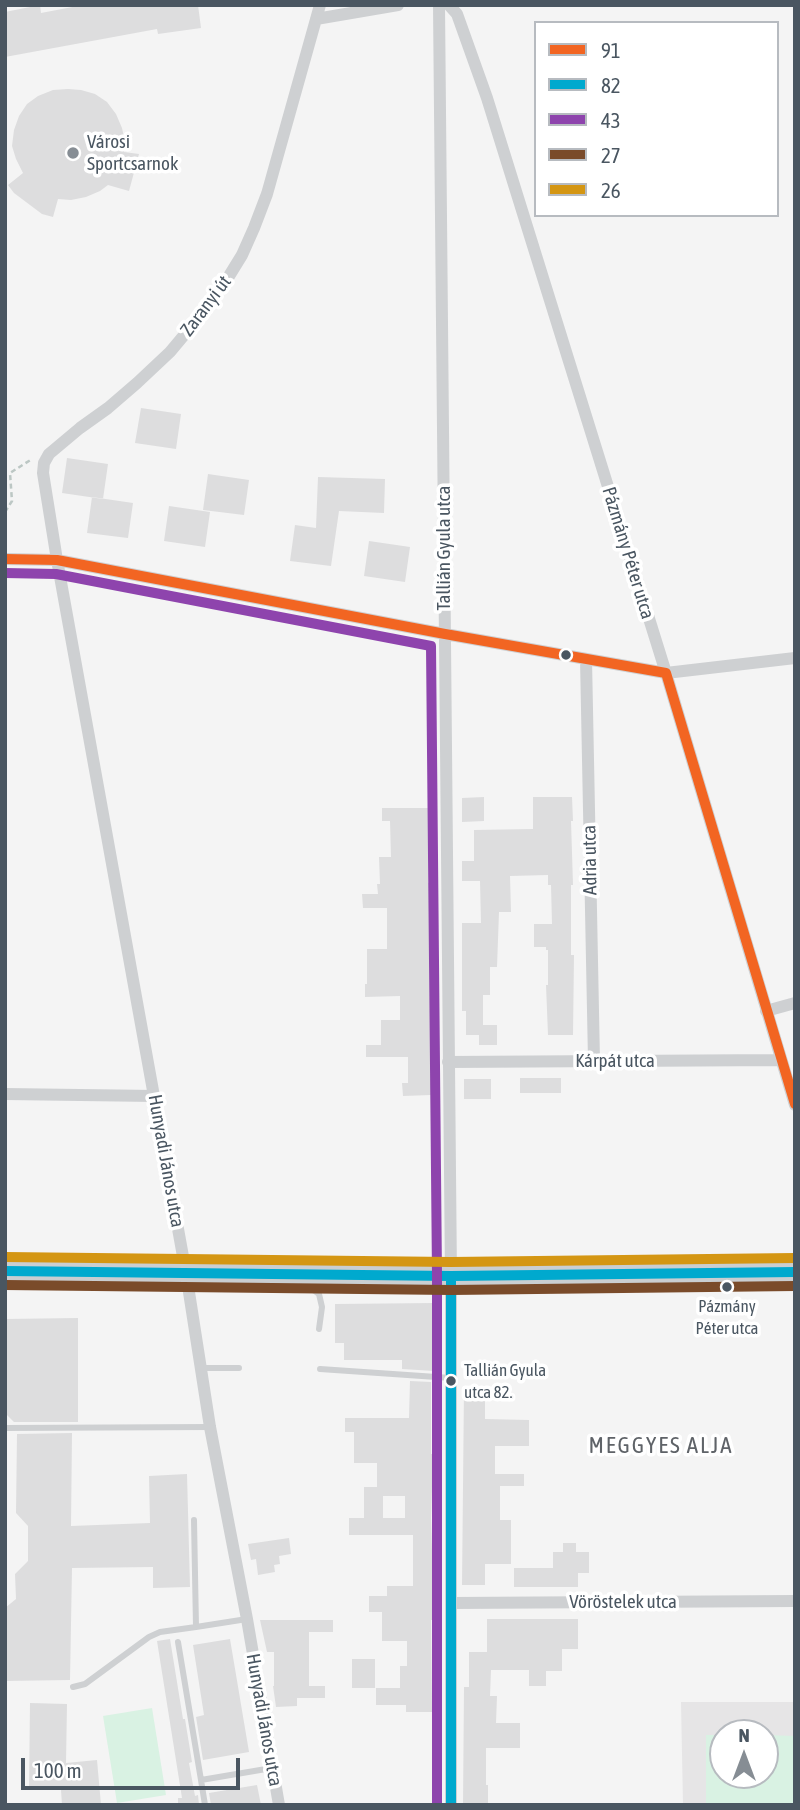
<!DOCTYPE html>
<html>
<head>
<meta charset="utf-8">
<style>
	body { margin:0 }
	#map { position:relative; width:800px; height:1810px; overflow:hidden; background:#f4f4f4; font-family:"Asap Condensed",sans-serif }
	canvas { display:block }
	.frame { position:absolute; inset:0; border:7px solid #4a5661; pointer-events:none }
	.legend { position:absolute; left:534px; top:21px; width:245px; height:196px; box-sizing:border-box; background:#fff; border:2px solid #b7bbc0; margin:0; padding:9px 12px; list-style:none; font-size:21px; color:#4a5661 }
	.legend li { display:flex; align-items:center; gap:14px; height:35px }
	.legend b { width:35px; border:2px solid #b7bbc0 }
	.north { position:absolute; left:709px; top:1719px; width:70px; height:70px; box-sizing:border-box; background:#fff; border:2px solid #b7bbc0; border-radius:50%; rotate:0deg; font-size:19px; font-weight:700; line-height:28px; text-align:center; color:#4a5661 }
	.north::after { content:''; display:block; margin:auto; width:24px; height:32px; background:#868d94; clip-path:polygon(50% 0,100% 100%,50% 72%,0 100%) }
	.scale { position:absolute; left:21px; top:1758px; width:219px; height:32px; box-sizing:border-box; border:4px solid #4a5661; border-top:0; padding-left:9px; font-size:21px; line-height:24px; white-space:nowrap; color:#4a5661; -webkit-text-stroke:5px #fff; paint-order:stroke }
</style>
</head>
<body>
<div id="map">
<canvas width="800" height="1810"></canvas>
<div class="frame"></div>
<ul class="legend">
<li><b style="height:9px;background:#f26522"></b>91</li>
<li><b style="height:9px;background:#00a9ce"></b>82</li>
<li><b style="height:9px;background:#8e44ad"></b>43</li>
<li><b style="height:9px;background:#7a4b2a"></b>27</li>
<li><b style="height:9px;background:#d49613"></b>26</li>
</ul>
<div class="north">N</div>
<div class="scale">100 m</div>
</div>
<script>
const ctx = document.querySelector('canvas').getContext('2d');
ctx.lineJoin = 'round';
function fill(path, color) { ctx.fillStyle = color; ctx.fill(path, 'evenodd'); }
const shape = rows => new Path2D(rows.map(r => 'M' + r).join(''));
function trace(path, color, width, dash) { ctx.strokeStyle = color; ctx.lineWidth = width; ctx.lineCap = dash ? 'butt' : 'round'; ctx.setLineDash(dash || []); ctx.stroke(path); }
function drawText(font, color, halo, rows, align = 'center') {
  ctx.font = font + ' "Asap Condensed",sans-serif'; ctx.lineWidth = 7; ctx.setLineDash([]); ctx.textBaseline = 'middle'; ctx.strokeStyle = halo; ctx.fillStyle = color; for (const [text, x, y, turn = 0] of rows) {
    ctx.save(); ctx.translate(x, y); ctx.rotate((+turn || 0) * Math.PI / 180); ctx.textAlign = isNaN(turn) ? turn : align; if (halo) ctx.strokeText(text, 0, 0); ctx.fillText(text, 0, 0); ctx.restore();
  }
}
const education = shape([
	[681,1702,795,1702,795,1805,683,1805],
	[723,1733,765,1733,765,1775,723,1775]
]);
const green = shape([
	[152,1708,166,1795,117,1803,103,1716],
	[706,1735,723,1735,723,1775,765,1775,765,1735,795,1736,795,1805,706,1805]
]);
const building = shape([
	[40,5,41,13,83,5,198,5,201,28,158,34,157,29,5,57,5,12],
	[68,89,81,90,95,94,107,102,116,114,122,128,125,142,124,152,139,154,129,191,108,185,100,191,86,197,71,200,58,199,53,217,42,214,14,193,8,185,23,173,16,159,12,146,14,130,19,116,27,104,38,96,53,90],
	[141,408,181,414,176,449,135,443],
	[67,458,108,464,103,499,62,493],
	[208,474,249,480,244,515,203,510],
	[318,477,385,479,384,513,339,511,331,566,290,561,295,525,316,528],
	[92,497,133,503,128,538,87,533],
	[169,506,210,512,205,547,164,541],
	[369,541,410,547,405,582,364,576],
	[484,797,484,821,462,822,462,798],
	[533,797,572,797,573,821,571,821,573,885,571,885,571,955,574,955,573,1035,548,1035,546,985,548,985,548,950,546,950,546,947,534,947,534,924,552,924,551,885,548,885,548,875,510,876,511,912,499,912,497,967,490,967,490,995,483,995,483,1025,497,1025,497,1045,479,1045,479,1035,466,1035,466,1011,462,1011,462,923,481,923,480,881,462,881,462,861,474,861,474,830,533,829],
	[382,808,429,808,430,852,428,852,428,883,430,883,431,913,431,933,429,933,431,1095,403,1096,402,1083,408,1083,408,1057,366,1057,366,1045,381,1045,381,1020,400,1020,400,996,365,997,365,984,367,984,367,949,387,949,387,908,363,908,362,894,378,894,377,884,380,884,379,857,391,857,390,821,382,821],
	[520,1078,561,1078,561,1093,520,1093],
	[464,1079,491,1079,491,1099,464,1099],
	[434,1303,434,1371,402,1369,402,1360,344,1360,344,1343,335,1343,335,1304],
	[78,1318,78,1422,14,1422,5,1413,5,1319],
	[410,1381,431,1382,431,1454,433,1454,431,1518,432,1550,433,1550,433,1620,431,1620,432,1712,406,1712,406,1705,376,1705,376,1688,400,1688,400,1666,407,1666,407,1641,382,1641,382,1612,369,1612,369,1596,387,1596,387,1586,413,1586,413,1535,349,1535,349,1518,364,1518,364,1487,377,1487,377,1463,354,1463,354,1432,345,1432,345,1418,409,1418],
	[383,1496,405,1496,405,1518,383,1518],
	[464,1388,485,1388,485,1419,529,1420,529,1446,495,1446,495,1474,524,1474,524,1486,500,1486,500,1520,511,1520,511,1564,485,1564,485,1585,462,1585],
	[72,1433,71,1526,150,1523,149,1476,187,1474,190,1587,153,1588,153,1567,72,1568,70,1680,5,1681,5,1608,16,1599,15,1574,28,1561,28,1526,16,1513,17,1434],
	[289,1538,291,1554,279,1556,280,1564,274,1565,275,1572,258,1575,256,1559,251,1560,248,1544],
	[563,1543,576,1543,576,1552,589,1552,589,1573,578,1573,578,1587,514,1587,514,1568,553,1568,553,1552,563,1552],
	[487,1619,578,1619,578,1649,562,1649,562,1671,546,1671,546,1686,529,1686,529,1670,491,1670,490,1696,497,1696,496,1723,520,1723,520,1748,486,1748,486,1785,488,1785,488,1805,463,1805,464,1687,469,1687,469,1652,487,1652],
	[260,1620,333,1620,333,1632,309,1632,309,1686,325,1686,325,1698,297,1698,297,1706,276,1707,273,1686,274,1686,274,1652,267,1652],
	[170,1639,183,1719,185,1719,192,1762,189,1763,195,1796,198,1795,199,1805,178,1805,178,1798,182,1798,157,1641],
	[230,1639,249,1752,203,1760,196,1717,204,1715,193,1645],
	[352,1659,375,1659,375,1688,352,1688],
	[30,1703,67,1704,66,1763,97,1760,101,1805,62,1805,61,1790,29,1789],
	[257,1785,261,1805,211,1805,209,1793]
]);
const path = shape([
	[5,512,12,501,10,473,32,459]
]);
const service = shape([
	[303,1282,319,1294,322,1307,319,1329],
	[201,1368,239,1368],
	[320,1369,451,1378],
	[5,1428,210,1427],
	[194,1520,196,1627,247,1619],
	[178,1642,201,1780,272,1768],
	[73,1687,85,1684,149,1637,160,1632,196,1627],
	[201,1780,205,1805]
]);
const minor = shape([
	[439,5,451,1276,451,1805],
	[449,5,457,14,487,98,666,673,795,1105],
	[316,19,398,5],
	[5,559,57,560,445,634,666,673,795,658],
	[586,659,594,1061],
	[766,1011,795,1003],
	[448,1062,781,1060],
	[5,1094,155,1096],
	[452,1603,795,1601],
	[279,1805,247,1619,210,1427,186,1273,57,560,43,473,44,463,49,454,80,428,108,408,137,383,170,352,201,315,226,281,242,255,254,228,267,194,320,5]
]);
const primary = shape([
	[5,1271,451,1276,795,1272]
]);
const bus1 = shape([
	[5,559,57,560,445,634,666,673],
	[666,673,795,1104]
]);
const bus2 = shape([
	[5,1271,451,1276,795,1272],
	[451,1276,451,1805]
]);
const bus3 = shape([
	[5,573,56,574,431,646,437,1276,437,1805]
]);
const bus4 = shape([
	[5,1285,451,1290,795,1286]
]);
const bus5 = shape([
	[5,1257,451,1262,795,1258]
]);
const markers = [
	[73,153,7,"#868d94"],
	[566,655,6,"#4a5661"],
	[727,1287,6,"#4a5661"],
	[451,1381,6,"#4a5661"]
];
const busNames = [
	["Pázmány",727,1307],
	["Péter utca",727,1329],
	["Tallián Gyula",464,1371,"left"],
	["utca 82.",464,1393,"left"]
];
const poiNames = [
	["Városi",87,142],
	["Sportcsarnok",87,164]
];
const streetNames = [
	["Zaranyi út",206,306,-53],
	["Tallián Gyula utca",444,548,-90],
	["Pázmány Péter utca",628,553,73],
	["Adria utca",590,860,-91],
	["Kárpát utca",615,1061],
	["Hunyadi János utca",166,1161,80],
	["Vöröstelek utca",623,1602],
	["Hunyadi János utca",264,1720,80]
];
const quarterNames = [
	["MEGGYES ALJA",661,1446]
];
fill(education, '#e6e5e6');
fill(green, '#d9f2e3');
fill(building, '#ddddde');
trace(path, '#bcc7c4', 2.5, [5, 3.5]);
trace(service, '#ced0d2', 6);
trace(minor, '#ced0d2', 12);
trace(primary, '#caced1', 21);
trace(bus1, '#f26522', 10);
trace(bus2, '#00a9ce', 10);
trace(bus3, '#8e44ad', 10);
trace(bus4, '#7a4b2a', 10);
trace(bus5, '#d49613', 10);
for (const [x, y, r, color] of markers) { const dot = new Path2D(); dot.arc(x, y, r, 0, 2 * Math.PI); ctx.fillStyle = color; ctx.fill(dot); trace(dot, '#fff', 2.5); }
drawText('17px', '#4a5661', '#fff', busNames);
drawText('19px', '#4a5661', '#fff', poiNames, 'left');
drawText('19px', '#4a5661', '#fff', streetNames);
ctx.letterSpacing = '2px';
drawText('23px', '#5f6368', '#fff', quarterNames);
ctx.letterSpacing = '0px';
</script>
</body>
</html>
